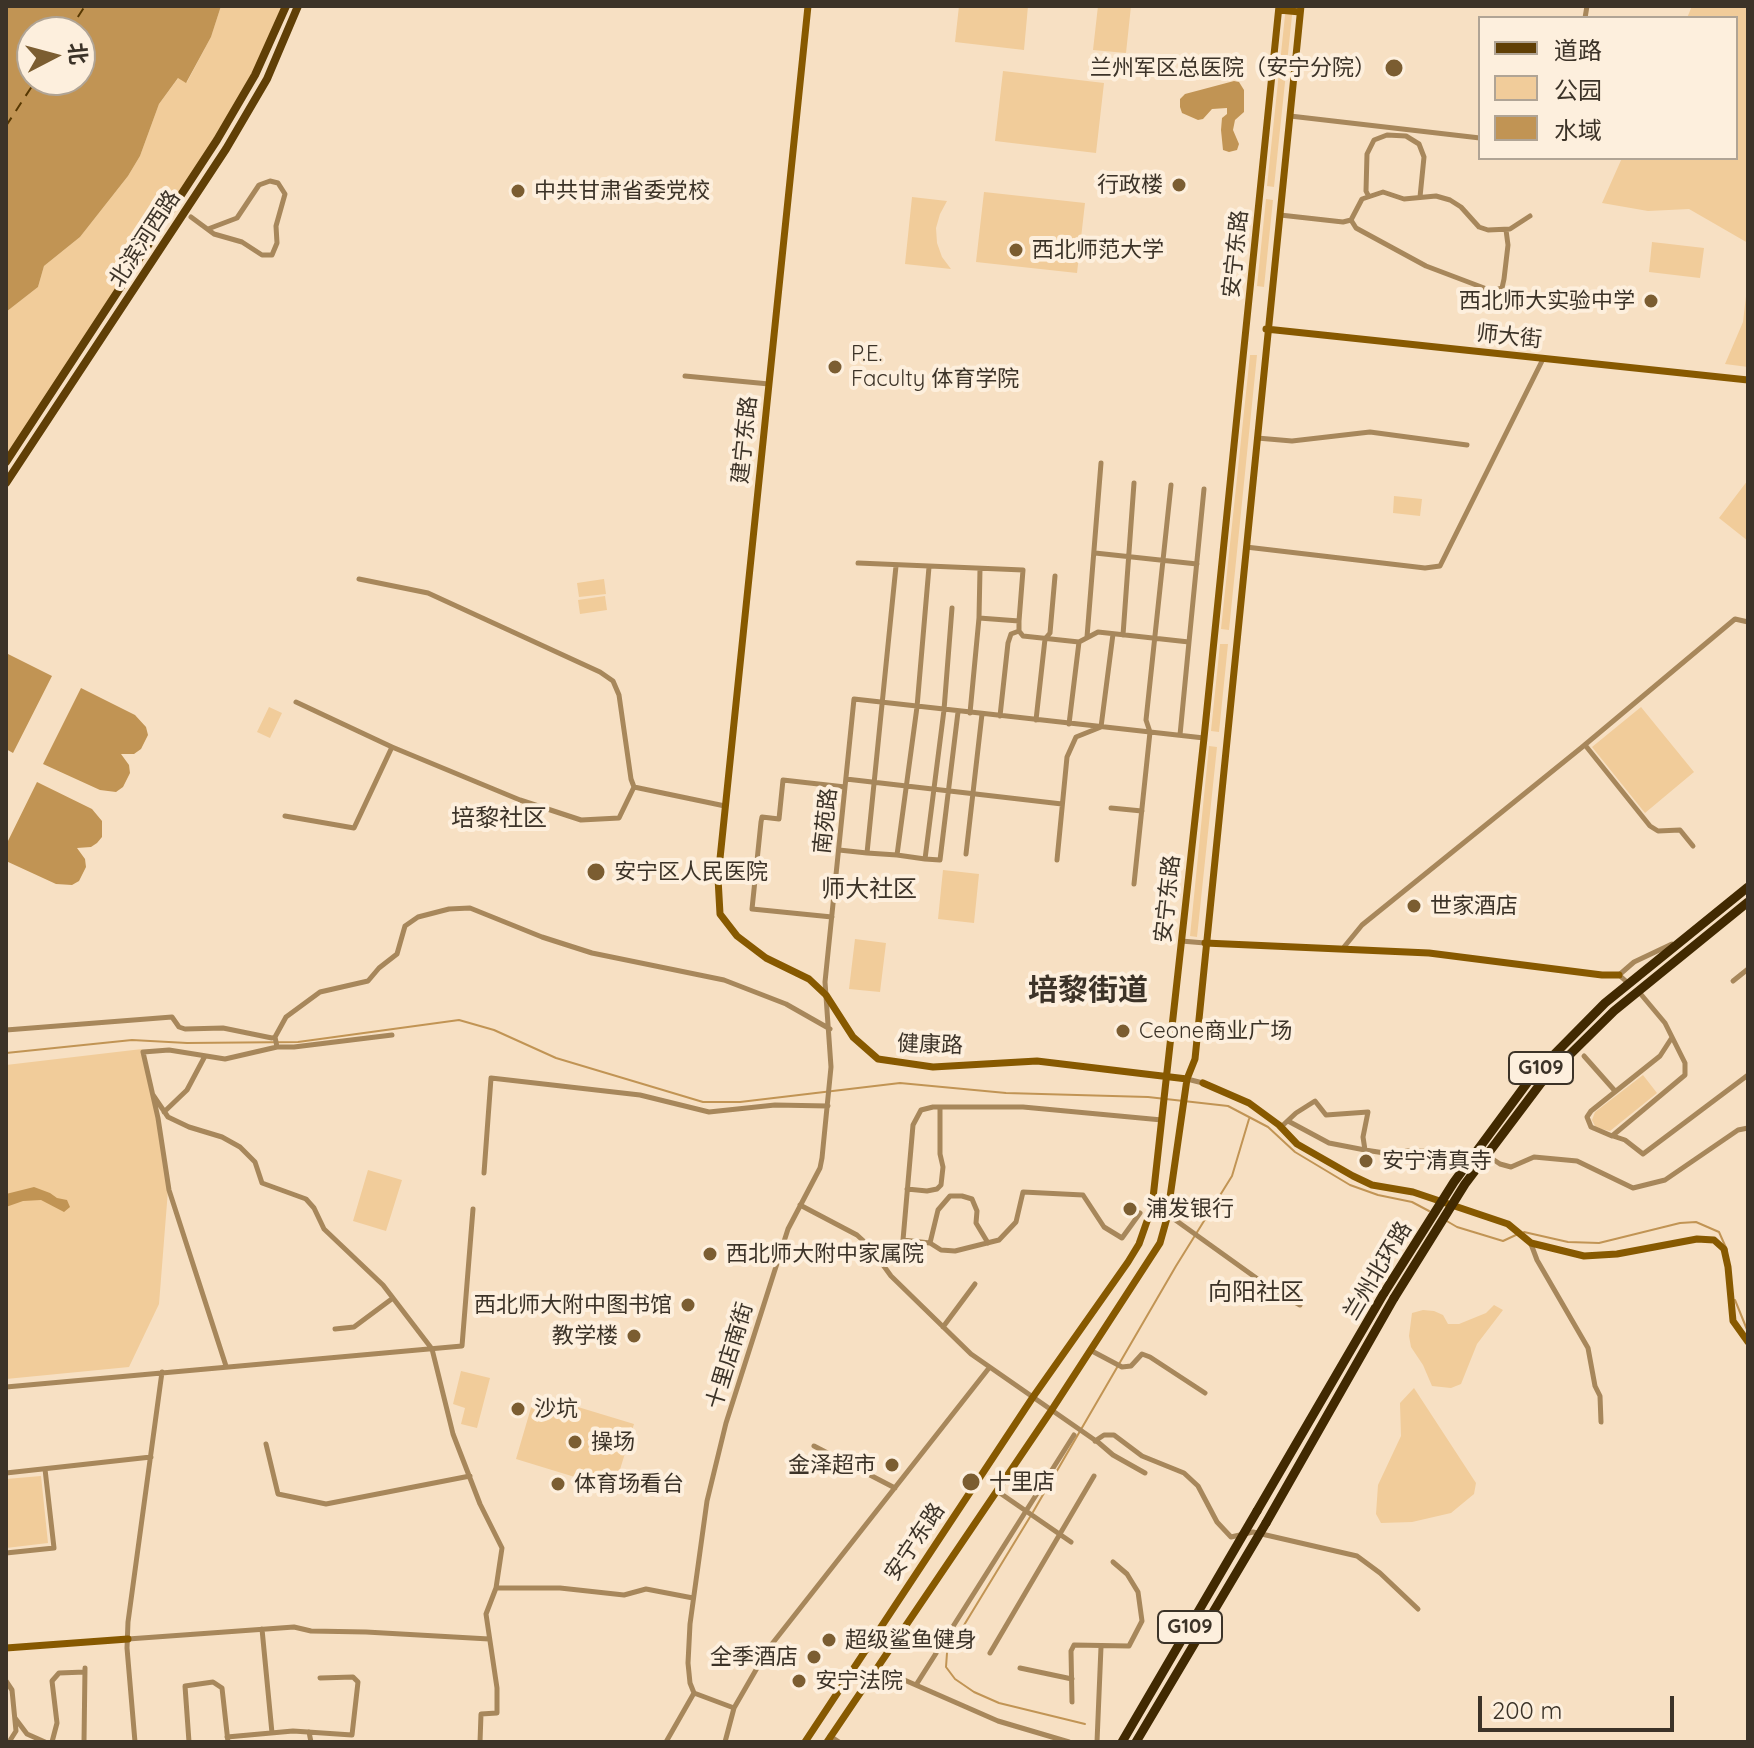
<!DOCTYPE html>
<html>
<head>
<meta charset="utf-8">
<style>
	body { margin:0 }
	#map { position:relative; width:1754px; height:1748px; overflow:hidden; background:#f7e0c3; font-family:Quicksand,"Noto Sans SC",sans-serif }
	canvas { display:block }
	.frame { position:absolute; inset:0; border:8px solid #3c3328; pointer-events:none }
	.legend { position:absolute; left:1478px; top:16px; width:260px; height:144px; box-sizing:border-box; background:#fdefdd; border:2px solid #b0a495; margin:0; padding:10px 14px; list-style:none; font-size:24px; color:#3c3328 }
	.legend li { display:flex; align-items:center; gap:16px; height:40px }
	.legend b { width:40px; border:2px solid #b0a495 }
	.north { position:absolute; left:16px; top:16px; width:80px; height:80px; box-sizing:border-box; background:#fdefdd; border:2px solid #b0a495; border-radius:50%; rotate:84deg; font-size:22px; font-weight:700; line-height:32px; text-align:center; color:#3c3328 }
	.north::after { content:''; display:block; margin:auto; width:28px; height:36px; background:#7b5d31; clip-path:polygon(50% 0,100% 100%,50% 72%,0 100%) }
	.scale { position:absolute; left:1478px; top:1696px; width:196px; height:36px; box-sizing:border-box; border:4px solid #3c3328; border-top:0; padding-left:10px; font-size:24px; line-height:28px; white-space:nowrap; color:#3c3328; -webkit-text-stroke:6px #fdefdd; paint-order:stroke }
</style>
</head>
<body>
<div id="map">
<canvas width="1754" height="1748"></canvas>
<div class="frame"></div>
<ul class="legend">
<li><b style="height:10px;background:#603f06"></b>道路</li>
<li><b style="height:22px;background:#f1cc9a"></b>公园</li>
<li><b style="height:22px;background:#c19454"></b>水域</li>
</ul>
<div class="north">北</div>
<div class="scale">200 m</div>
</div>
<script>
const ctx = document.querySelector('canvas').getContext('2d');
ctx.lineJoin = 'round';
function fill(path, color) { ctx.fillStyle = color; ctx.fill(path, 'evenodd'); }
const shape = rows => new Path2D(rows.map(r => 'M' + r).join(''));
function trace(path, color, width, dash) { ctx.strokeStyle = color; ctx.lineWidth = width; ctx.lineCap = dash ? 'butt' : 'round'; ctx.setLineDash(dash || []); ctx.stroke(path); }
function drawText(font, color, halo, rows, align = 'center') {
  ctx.font = font + ' Quicksand,"Noto Sans SC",sans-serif'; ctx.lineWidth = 8; ctx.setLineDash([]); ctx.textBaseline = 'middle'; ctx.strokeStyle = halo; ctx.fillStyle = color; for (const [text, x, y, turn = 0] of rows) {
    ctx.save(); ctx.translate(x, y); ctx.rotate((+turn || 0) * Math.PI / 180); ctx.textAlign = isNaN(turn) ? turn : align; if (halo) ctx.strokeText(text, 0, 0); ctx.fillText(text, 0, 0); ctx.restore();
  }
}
const green = shape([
	[221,6,286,6,255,75,6,462,6,312,38,287,44,266,80,237,128,176,140,156,159,104,179,77,187,82,211,37],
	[959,6,1028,6,1024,50,955,42],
	[1098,6,1131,6,1126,53,1093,50],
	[1286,6,1293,6,1274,187,1267,186],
	[1692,6,1748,6,1748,243,1689,209,1648,211,1602,203,1622,158,1736,158,1736,18,1687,18],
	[1003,71,1104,83,1096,153,995,141],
	[984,192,1085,203,1077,273,976,262],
	[912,197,947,201,940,214,936,228,937,243,942,257,951,269,905,264],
	[1266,199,1273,200,1264,287,1257,286],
	[1652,242,1704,248,1700,278,1649,272],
	[1748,279,1748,367,1725,364,1743,322],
	[1250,355,1257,355,1229,630,1221,629],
	[1748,480,1748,541,1719,518],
	[1394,496,1422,499,1420,516,1393,513],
	[604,579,606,594,579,597,577,583],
	[605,596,607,610,580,614,578,600],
	[1220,644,1228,644,1219,732,1211,731],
	[269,707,282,713,270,738,257,732],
	[1641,707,1694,772,1645,813,1592,747],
	[1209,746,1217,747,1197,937,1190,936],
	[943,870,979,874,974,923,938,919],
	[855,939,886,943,880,992,849,989],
	[142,1049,157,1118,168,1190,159,1304,129,1367,6,1379,6,1065],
	[1643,1075,1657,1093,1610,1131,1596,1128,1592,1120,1595,1112],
	[368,1170,402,1180,386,1231,353,1221],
	[1494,1305,1503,1310,1477,1344,1461,1384,1451,1388,1432,1386,1423,1365,1411,1347,1409,1336,1412,1313,1423,1310,1434,1311,1443,1315,1448,1324,1459,1324,1486,1313],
	[461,1371,490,1378,477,1428,461,1424,465,1408,453,1404],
	[1414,1388,1476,1483,1474,1494,1451,1513,1412,1522,1381,1523,1376,1514,1378,1485,1401,1436,1400,1403],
	[535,1394,634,1424,614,1489,516,1459],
	[41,1476,48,1543,6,1548,6,1479]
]);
const water = shape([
	[6,6,221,6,211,37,186,83,178,78,159,104,140,156,128,176,80,237,44,266,38,287,6,312],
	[80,32,80,80,32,80,32,32],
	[1234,81,1239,82,1244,90,1244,112,1235,120,1233,130,1239,144,1237,150,1229,152,1223,150,1221,130,1222,118,1227,114,1227,108,1212,109,1203,119,1198,120,1182,113,1180,107,1180,99,1185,94],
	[6,653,52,676,13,753,6,749],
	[81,688,135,715,146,727,148,735,141,749,134,754,121,754,129,765,130,773,123,787,116,792,100,790,43,764],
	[37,782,92,809,102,821,102,837,97,843,91,847,77,848,85,859,86,867,79,881,72,885,56,884,6,861,6,845],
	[34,1187,50,1193,57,1198,67,1200,70,1207,64,1212,41,1200,23,1201,6,1207,6,1194]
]);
const stream = shape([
	[6,1053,132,1040,187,1043,298,1042,459,1020,494,1030,556,1058,703,1102,740,1102,900,1083,1006,1093,1148,1097,1228,1106,1268,1127,1295,1152,1350,1185,1378,1195,1412,1202,1429,1211],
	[1445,1220,1457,1227,1503,1241,1518,1234],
	[1524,1232,1568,1242,1599,1243,1680,1223,1696,1222,1719,1232,1727,1250],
	[1735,1300,1748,1332],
	[1033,1512,1176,1266,1232,1176,1249,1119],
	[1030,1517,947,1653,946,1667,955,1679,974,1692,999,1703,1085,1724]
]);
const ferry = shape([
	[68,32,85,6],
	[6,126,36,80]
]);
const street = shape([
	[1585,18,1587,6],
	[1290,116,1480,138],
	[1368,195,1366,191,1367,154,1374,140,1387,135,1406,136,1419,144,1424,157,1420,197],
	[1280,215,1343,222,1351,220,1362,199,1383,192,1404,199,1436,196,1450,200,1461,207,1479,227,1488,230,1510,229,1530,216],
	[191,217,214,234,242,242,262,255,272,255,277,243,276,226,285,194,278,183,270,181,259,185,237,218,208,229],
	[1351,220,1356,228,1426,266,1492,291,1502,288,1504,279,1508,245,1506,230],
	[685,376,769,384],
	[1257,438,1292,441,1370,432,1467,445],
	[1246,547,1425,568,1440,566,1543,359],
	[1095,553,1197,564],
	[858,563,1023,570,1019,621,1019,631,1023,636,1079,642,1098,632,1189,642,1180,735],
	[896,566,867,853,897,855],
	[359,579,428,593,600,672,613,681,619,695,631,779,634,787,725,806],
	[952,608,944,710,925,859,940,860,958,712],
	[979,618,980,569],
	[1123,635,1134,483],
	[1087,637,1101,463],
	[1189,642,1204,489],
	[296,702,392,747,520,800,581,820,619,818,634,787],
	[970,713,979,618,1019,621],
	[1000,716,1008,643,1011,634,1019,631],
	[1036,720,1045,639,1050,633,1055,576],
	[1069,724,1079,642],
	[1585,745,1650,826,1658,831,1680,830,1693,846],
	[846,779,1062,804],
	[1111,808,1142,811],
	[285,816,354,828,392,747],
	[839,850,867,853],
	[966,854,982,714],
	[925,859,897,855,917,707,929,567],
	[1057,860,1067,757,1076,737,1101,727,1113,634],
	[1134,884,1150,732,1146,720,1171,485],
	[832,917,752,909,761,822,762,817,779,819,783,780,845,787],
	[1181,941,1205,943],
	[1344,947,1362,925,1581,748,1735,619,1748,622],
	[1733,981,1748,969],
	[1628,983,1619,975,1634,962,1672,944],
	[1639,992,1665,1023,1685,1063,1685,1075,1612,1136,1591,1127,1587,1117,1591,1111,1660,1056,1671,1039],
	[6,1030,172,1017,179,1027,185,1029,223,1028,272,1038,275,1037,286,1017,320,992,368,981,379,968,397,954,405,926,418,917,449,909,470,908,542,937,592,953,724,980,786,1004,830,1029],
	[275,1037,277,1047,294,1047,392,1035],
	[1584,1056,1615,1091],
	[1187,1079,1203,1083],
	[153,1095,168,1117,189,1127,222,1137,240,1147,255,1162,262,1183,306,1199,314,1208,324,1229,383,1285,432,1349,453,1434,480,1504,502,1548,496,1588,486,1614,497,1688,497,1713,481,1714,480,1742],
	[164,1112,187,1090,205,1056],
	[1288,1121,1329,1143,1365,1150],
	[1281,1127,1296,1113,1315,1101,1326,1115,1368,1112,1363,1137,1365,1150,1391,1154,1408,1151,1463,1152,1488,1156,1500,1164,1511,1167,1534,1157,1577,1161,1633,1188,1665,1180,1738,1130,1748,1128],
	[1613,1136,1625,1140,1643,1154,1748,1075],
	[484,1173,491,1078,640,1095,709,1112,775,1105,828,1106],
	[907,1189,927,1191,937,1189,941,1185,943,1167,940,1154,940,1107],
	[800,1205,857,1235,870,1247,891,1276,971,1354,1099,1443,1113,1455,1145,1473],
	[1140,1213,1122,1238,1104,1227,1083,1195,1023,1192,1016,1222,999,1240,955,1251,941,1250,930,1243,903,1240,913,1125,921,1110,933,1107,1023,1107,1162,1120],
	[1167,1214,1273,1290,1300,1305],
	[930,1243,938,1210,950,1196,962,1196,972,1199,977,1211,976,1223,988,1243],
	[1531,1244,1537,1260,1588,1348,1595,1386,1600,1396,1601,1422],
	[943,1327,975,1284],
	[335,1329,354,1327,393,1298],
	[1090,1350,1122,1367,1131,1366,1142,1354,1150,1357,1205,1393],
	[226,1366,169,1190,158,1118,143,1052,169,1050,225,1059,277,1047],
	[6,1387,462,1346,473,1209],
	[1095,1441,1104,1435,1114,1435,1142,1456,1184,1473,1198,1486,1217,1522,1231,1537,1253,1532,1357,1556,1380,1573,1418,1609],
	[266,1444,278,1494,326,1504,470,1476],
	[814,1446,895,1488],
	[6,1473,151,1457],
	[997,1491,1071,1542],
	[6,1553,54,1548,45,1469],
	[496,1588,560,1588,624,1595,646,1589,693,1598],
	[262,1629,272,1733],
	[128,1639,294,1627,311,1631,366,1632,489,1639],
	[990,1653,1094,1476],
	[877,1668,998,1721,1069,1742],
	[1020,1668,1072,1679],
	[6,1681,12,1690,16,1731,9,1742],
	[916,1685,1074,1435],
	[1072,1702,1071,1651,1074,1645,1129,1646,1142,1621,1138,1592,1127,1574,1113,1562],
	[734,1708,694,1693,690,1683,688,1663,690,1624,707,1501,726,1423,788,1229,820,1168,822,1158,831,1067,825,982,854,699,1204,738],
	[15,1718,27,1734,45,1742],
	[309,1732,311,1742],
	[830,1736,839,1742],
	[227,1737,293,1731,352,1735,358,1682,353,1677,320,1678],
	[52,1742,57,1723,52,1681,59,1673,85,1672],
	[84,1742,85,1668],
	[135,1742,127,1648,128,1622,162,1372],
	[189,1742,185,1686,213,1682,222,1688,228,1742],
	[666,1742,694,1693],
	[725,1742,734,1708,768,1649,989,1368],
	[1097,1742,1101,1647]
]);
const secondary = shape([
	[808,6,718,878,720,914,737,936,766,958,809,979,826,995,853,1037,878,1059,933,1067,1037,1061,1187,1079],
	[1279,10,1300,12],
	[1266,329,1748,380],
	[1205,943,1429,953,1602,975,1619,975],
	[1203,1083,1249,1103,1279,1125,1297,1144,1353,1176,1372,1185,1413,1192,1508,1224,1531,1243,1584,1256,1617,1254,1697,1239,1714,1240,1724,1249,1728,1267,1733,1321,1748,1342],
	[6,1648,128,1639],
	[805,1742,1033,1397,1128,1262,1139,1244,1152,1207,1204,738,1279,6],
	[827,1742,1051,1411,1160,1243,1167,1218,1187,1079,1195,1059,1301,6]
]);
const primary = shape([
	[6,462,217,140,255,75,286,6],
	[6,483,226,149,267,79,298,6]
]);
const highway = shape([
	[1257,1511,1384,1293],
	[1266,1523,1394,1298]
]);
const highwayBridge = shape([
	[1384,1293,1454,1182,1530,1079,1605,1003,1748,887],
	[1394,1298,1465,1184,1541,1083,1614,1011,1748,902],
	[1122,1742,1257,1511],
	[1136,1742,1266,1523]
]);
const markers = [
	[1394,68,10,"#7b5d31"],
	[1179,185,8,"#7b5d31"],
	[518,191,8,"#7b5d31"],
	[1016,250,8,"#7b5d31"],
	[1651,301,8,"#7b5d31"],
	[835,367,8,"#7b5d31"],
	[596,872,10,"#7b5d31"],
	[1414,906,8,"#7b5d31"],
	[1123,1031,8,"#7b5d31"],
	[1366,1161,8,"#7b5d31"],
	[1130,1209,8,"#7b5d31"],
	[710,1254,8,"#7b5d31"],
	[688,1305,8,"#7b5d31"],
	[634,1336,8,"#7b5d31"],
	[518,1409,8,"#7b5d31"],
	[575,1442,8,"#7b5d31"],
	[892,1465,8,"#7b5d31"],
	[971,1482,10,"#7b5d31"],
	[558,1484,8,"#7b5d31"],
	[829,1640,8,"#7b5d31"],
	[814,1657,8,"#7b5d31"],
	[799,1681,8,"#7b5d31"]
];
const shields = [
	[1541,1068,64],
	[1190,1627,64]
];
const shieldNames = [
	["G109",1541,1068],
	["G109",1190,1627]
];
const poiNames = [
	["兰州军区总医院（安宁分院）",1376,68,"right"],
	["行政楼",1163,185,"right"],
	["中共甘肃省委党校",534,191],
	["西北师范大学",1032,250],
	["西北师大实验中学",1635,301,"right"],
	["P.E.",851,354],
	["Faculty 体育学院",851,379],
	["安宁区人民医院",614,872],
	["世家酒店",1430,906],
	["Ceone商业广场",1139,1031],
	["安宁清真寺",1382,1161],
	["浦发银行",1146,1209],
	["西北师大附中家属院",726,1254],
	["西北师大附中图书馆",672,1305,"right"],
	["教学楼",618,1336,"right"],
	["沙坑",534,1409],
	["操场",591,1442],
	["金泽超市",876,1465,"right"],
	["十里店",989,1482],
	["体育场看台",574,1484],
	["超级鲨鱼健身",845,1640],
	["全季酒店",798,1657,"right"],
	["安宁法院",815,1681]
];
const streetNames = [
	["北滨河西路",145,239,-57],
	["安宁东路",1236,254,-84],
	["师大街",1509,337,6],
	["建宁东路",745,440,-84],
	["南苑路",826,821,-84],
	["安宁东路",1168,899,-84],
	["健康路",930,1045,2],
	["兰州北环路",1378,1271,-59],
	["十里店南街",730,1356,-73],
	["安宁东路",915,1542,-56]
];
const neighbourhoodNames = [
	["培黎社区",499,819],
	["师大社区",869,890],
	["向阳社区",1256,1293]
];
const districtNames = [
	["培黎街道",1088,991]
];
fill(green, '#f1cc9a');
fill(water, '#c19454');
trace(stream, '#c19454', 2);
trace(ferry, '#573802', 2, [10, 8]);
trace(street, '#a7875b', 5);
trace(secondary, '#875900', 7);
trace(primary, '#603f06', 8);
trace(highway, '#412901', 9);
trace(highwayBridge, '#412901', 9);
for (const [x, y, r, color] of markers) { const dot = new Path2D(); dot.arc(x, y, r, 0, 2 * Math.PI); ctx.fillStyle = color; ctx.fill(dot); trace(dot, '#fdefdd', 3); }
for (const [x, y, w] of shields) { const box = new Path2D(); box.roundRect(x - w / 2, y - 16, w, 32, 6); ctx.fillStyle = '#fdefdd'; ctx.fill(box); trace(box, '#3c3328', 2); }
drawText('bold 20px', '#3c3328', null, shieldNames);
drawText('22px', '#3c3328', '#fdefdd', poiNames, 'left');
drawText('22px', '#3c3328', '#fdefdd', streetNames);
drawText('24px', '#3c3328', '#fdefdd', neighbourhoodNames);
drawText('bold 30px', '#3c3328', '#fdefdd', districtNames);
</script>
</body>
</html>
